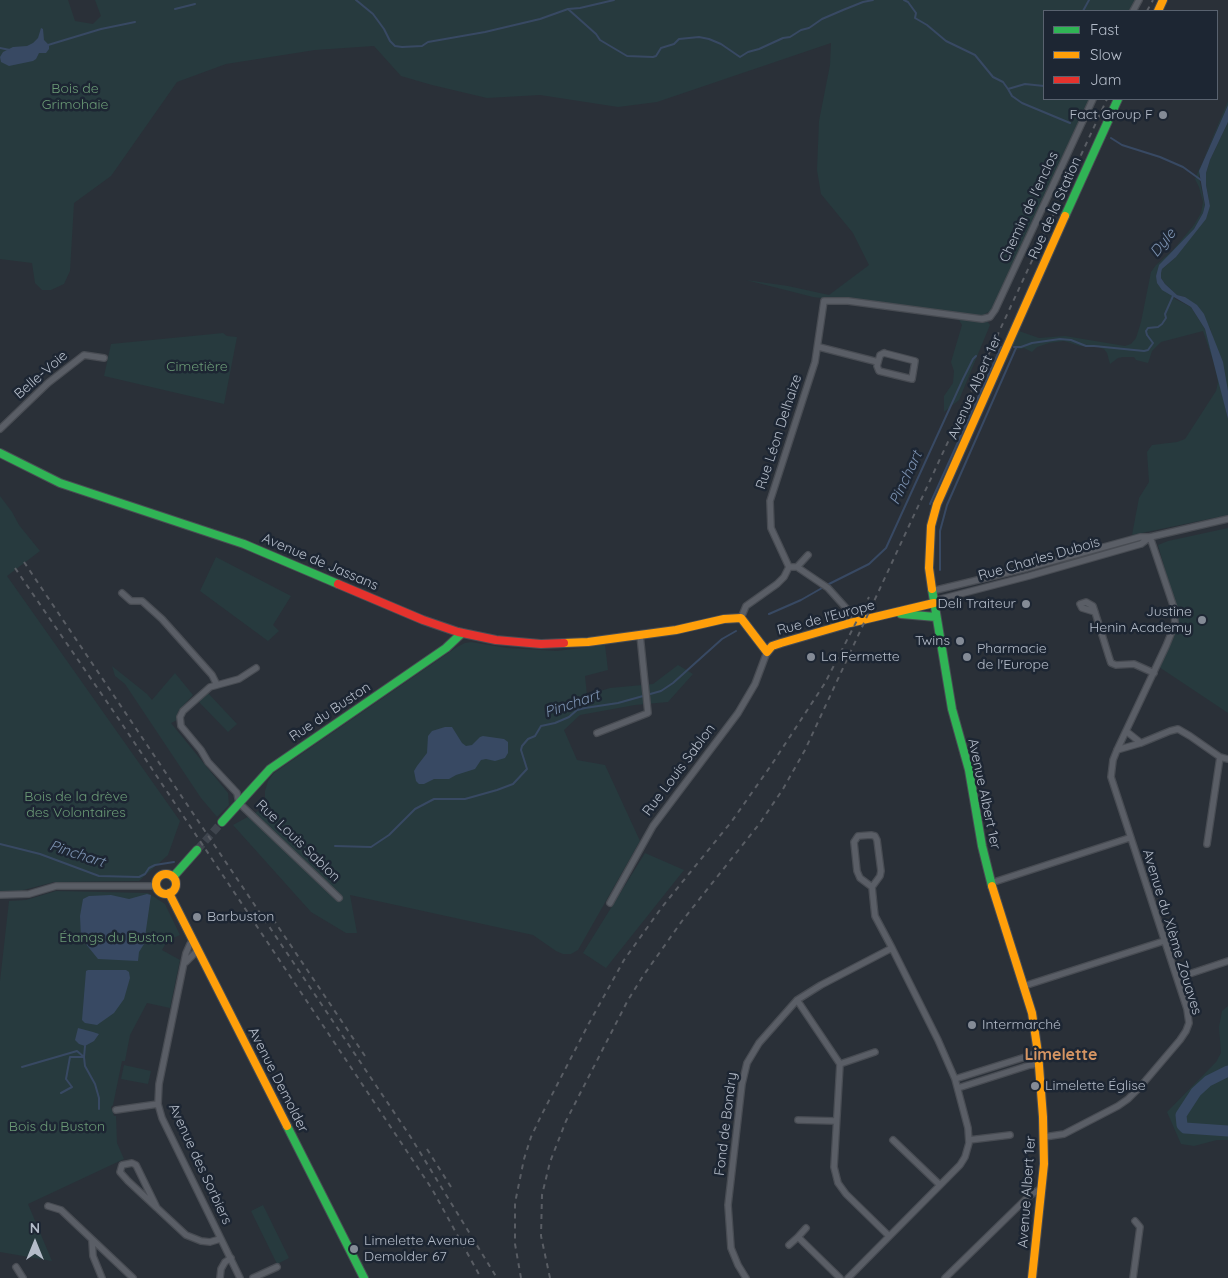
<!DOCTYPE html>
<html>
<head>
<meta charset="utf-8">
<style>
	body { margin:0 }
	#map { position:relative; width:1228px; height:1278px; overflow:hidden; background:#2a3038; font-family:Quicksand,sans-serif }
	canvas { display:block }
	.legend { position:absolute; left:1043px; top:10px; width:175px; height:90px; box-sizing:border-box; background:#1d2633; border:1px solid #59626f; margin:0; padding:6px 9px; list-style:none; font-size:15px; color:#b4bcc9 }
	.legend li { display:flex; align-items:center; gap:10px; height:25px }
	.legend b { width:25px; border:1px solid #59626f }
	.north { position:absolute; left:10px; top:1218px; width:50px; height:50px; -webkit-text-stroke:4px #1d2633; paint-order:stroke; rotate:0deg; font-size:14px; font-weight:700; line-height:20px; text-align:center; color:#b4bcc9 }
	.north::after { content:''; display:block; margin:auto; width:18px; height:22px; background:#b4bcc9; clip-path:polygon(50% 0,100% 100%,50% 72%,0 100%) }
</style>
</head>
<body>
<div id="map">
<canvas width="1228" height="1278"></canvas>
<ul class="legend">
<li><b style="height:6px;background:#30b455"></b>Fast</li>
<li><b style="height:6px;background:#ff9f0a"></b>Slow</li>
<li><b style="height:6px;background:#e5322d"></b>Jam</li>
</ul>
<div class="north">N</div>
</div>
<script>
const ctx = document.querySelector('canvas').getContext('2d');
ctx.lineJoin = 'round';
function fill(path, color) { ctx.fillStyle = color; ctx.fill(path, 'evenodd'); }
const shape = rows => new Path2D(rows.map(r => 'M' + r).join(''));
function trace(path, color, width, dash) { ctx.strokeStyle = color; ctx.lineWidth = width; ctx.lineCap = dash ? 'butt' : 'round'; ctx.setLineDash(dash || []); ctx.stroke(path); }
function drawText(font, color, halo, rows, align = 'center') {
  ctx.font = font + ' Quicksand,sans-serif'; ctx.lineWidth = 5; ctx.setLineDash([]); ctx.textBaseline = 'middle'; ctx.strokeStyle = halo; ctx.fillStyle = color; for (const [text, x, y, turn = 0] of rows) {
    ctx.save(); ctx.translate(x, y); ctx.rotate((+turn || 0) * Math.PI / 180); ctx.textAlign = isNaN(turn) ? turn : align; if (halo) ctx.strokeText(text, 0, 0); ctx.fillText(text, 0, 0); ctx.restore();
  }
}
const green = shape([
	[0,0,68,0,75,21,93,24,101,16,95,0,1136,0,1131,11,1044,11,1044,99,1090,99,991,312,986,313,984,317,990,325,959,400,944,412,944,396,953,383,954,371,951,362,962,325,956,315,813,297,746,280,788,286,829,295,869,265,853,233,821,194,817,170,819,121,830,65,831,43,657,102,618,107,540,95,487,98,432,85,401,76,374,46,315,50,226,64,177,82,111,176,74,203,70,271,64,284,51,290,42,290,35,283,32,263,0,259],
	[1228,101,1228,105,1201,165,1199,177,1205,206,1203,213,1194,229,1179,246,1161,263,1156,276,1175,299,1191,307,1205,329,1215,364,1228,419,1228,515,1132,535,1139,498,1149,482,1147,452,1152,445,1177,442,1185,439,1216,391,1218,382,1214,363,1203,331,1161,342,1152,351,1148,363,1136,360,1134,357,1123,357,1118,358,1110,364,1107,353,1104,349,1098,347,1080,346,1064,341,1049,343,1037,347,1032,352,1024,348,1017,350,1013,348,1013,342,1019,331,1039,338,1065,336,1125,346,1131,344,1136,338,1141,322,1151,272,1156,265,1173,250,1194,225,1201,213,1203,202,1199,187,1195,179],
	[1228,122,1228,392,1210,328,1185,297,1177,295,1165,284,1161,278,1160,273,1162,269,1176,257,1210,206,1206,185,1206,173,1210,160],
	[223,333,227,336,237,337,224,404,104,376,111,344],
	[0,496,12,512,19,525,40,551,7,576,180,821,168,855,139,881,54,882,12,893,0,891],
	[1228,528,1228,713,1159,667,1175,635,1176,627,1176,609,1158,545,1168,541],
	[216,557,291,596,273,625,279,631,268,641,200,591],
	[471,642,507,648,557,651,605,645,608,670,585,676,587,695,610,688,653,684,678,665,693,674,668,702,635,705,580,715,564,730,577,760,605,765,640,841,578,950,571,954,563,954,556,951,533,935,350,895,357,933,346,933,311,912,233,825,262,809,268,813,265,802,265,791,268,781,274,773,457,647,465,643],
	[112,666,147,694,152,700,175,673,193,695,179,710,177,715,177,720,171,723,228,793,229,805,217,817,201,798,125,684,115,676],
	[208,693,237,724,228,732,199,702],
	[645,853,684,870,606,968,583,953],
	[56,891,148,893,165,904,180,935,167,941,162,950,180,960,170,1008,147,1003,130,1035,125,1061,122,1061,113,1105,111,1107,114,1116,116,1116,117,1143,124,1159,28,1204,52,1261,0,1252,0,981,9,901,26,900],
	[1228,1006,1228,1140,1217,1140,1194,1146,1181,1144,1167,1112,1216,1062,1221,1053,1219,1027,1222,1011],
	[124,1065,151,1071,148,1084,121,1079],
	[263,1205,289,1258,277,1264,251,1211]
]);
const water = shape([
	[41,28,43,29,44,40,49,45,49,49,46,53,39,53,36,59,33,61,9,66,1,62,0,57,3,52,13,47,27,46,33,43,38,38],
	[1228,105,1228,122,1210,160,1206,173,1206,185,1210,206,1206,219,1176,257,1162,269,1161,273,1161,278,1165,284,1177,295,1185,297,1197,305,1204,314,1223,362,1228,391,1228,419,1205,329,1191,307,1162,290,1157,283,1156,276,1159,265,1194,229,1203,213,1205,205,1199,171],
	[445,727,452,727,462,743,466,746,472,745,480,737,483,736,504,739,508,742,508,753,505,758,495,761,486,759,481,760,475,769,456,775,449,779,434,779,424,784,419,784,416,781,414,771,417,766,427,753,428,736,432,731],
	[147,894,151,895,144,944,139,952,138,961,98,959,81,938,80,916,83,899,89,896,111,895,129,899],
	[88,970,126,970,129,972,130,978,124,999,114,1013,97,1025,85,1023,82,1020,86,971],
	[78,1028,93,1032,99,1034,94,1041,85,1046,79,1044,75,1040]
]);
const stream = shape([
	[356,0,373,14,384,29,390,41,395,46,402,47,422,46,428,42,485,32,540,19,568,9,580,8,614,0],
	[904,0,908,2,916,13,915,18,927,25,946,41,975,55,993,77,1003,82,1008,89],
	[175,9,195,4],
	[568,9,596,34,600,40,627,56,653,57,656,56,661,48,674,44,679,39,699,37,709,39,721,44,740,57,748,52,759,49,783,38,790,37,801,30,809,28,822,19,843,10,863,2,873,0],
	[1083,11,1089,0],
	[48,45,101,29,135,22],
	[0,48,10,50],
	[1044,86,1025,84,1008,89,1012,96,1022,103,1070,123],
	[1111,138,1122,145,1160,157,1183,167,1201,180],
	[1014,347,1021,347,1032,343,1060,339,1071,340,1086,346,1094,346,1144,351,1148,350,1153,343,1147,335,1146,331,1148,328,1158,327,1162,324,1166,318,1165,314,1173,296],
	[930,504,1001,347],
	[940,570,940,531,947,505,1016,348],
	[829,584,869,564,886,548,963,379,973,359,976,356],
	[769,614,801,600,822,588],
	[0,844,40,854,99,876,139,877,145,874,149,868,155,865,174,862],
	[335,846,371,847,389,835,415,809,434,799,465,799,497,790,513,784,527,769,521,750,522,746,528,739,535,736,541,726,555,723,569,717,577,710,585,708,618,703,661,691,673,683,722,639,736,631],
	[85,1046,84,1057,85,1066,95,1084,99,1098,99,1109],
	[22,1067,77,1051,84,1057],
	[61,1093,72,1087,66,1079,70,1057,84,1057]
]);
const river = shape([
	[1228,1071,1208,1081,1196,1092,1181,1115,1182,1125,1185,1128,1228,1131]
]);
const secondaryTunnel = shape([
	[197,850,222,822]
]);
const street = shape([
	[1133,11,1139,0],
	[819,347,878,362],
	[884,353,915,361,912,379,879,371,877,366,880,355,884,353],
	[0,429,48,383,84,355,104,358],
	[789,567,771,528,770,501,815,362,824,301,848,301,982,319,990,317,995,310,1093,99],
	[789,567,797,567,828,588,846,608,850,623],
	[797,567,808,555],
	[932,591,1027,568,1140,537,1150,537,1228,519],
	[122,593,131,601,142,601,162,619,212,675,217,685],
	[933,601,1029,576,1141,544,1150,537],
	[1095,612,1082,608,1080,604,1086,602,1093,606,1095,612,1109,657,1111,663,1116,665,1134,664,1154,673],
	[741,618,746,606,777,584,784,577,789,567],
	[256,668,239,679,210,687,183,711,180,717,181,726,201,750,208,762,237,793,239,803,339,898],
	[1126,731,1141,743],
	[597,733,648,713,640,635],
	[1117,750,1141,743,1170,731,1178,729,1190,736,1220,757,1207,844],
	[1220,757,1228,759],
	[991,883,1129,838],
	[872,887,860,878,857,871,854,842,858,836,871,835,875,836,877,840,881,871,880,876,872,887,874,907,875,916,892,948],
	[0,895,29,894,56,886,157,886],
	[610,903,653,826,738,713,755,684,767,652],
	[194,942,190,944,186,953,159,1084,158,1104,162,1118,240,1278],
	[186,962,198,950],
	[1177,978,1228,961],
	[1024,986,1164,941],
	[797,1000,840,1064,834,1167,838,1183,846,1194,889,1236],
	[840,1064,875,1052],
	[955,1079,1038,1053],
	[958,1088,1030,1065,1039,1064],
	[116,1110,158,1104],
	[798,1120,836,1121],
	[1044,1137,1064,1134,1118,1106,1128,1099,1140,1087,1180,1040,1186,1031,1189,1023,1187,1009,1111,777,1113,760,1117,750,1166,646,1175,624,1174,608,1150,537],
	[893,1140,940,1185],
	[969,1140,1010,1135],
	[48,1206,61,1210,133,1278],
	[157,1208,136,1165,132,1163,122,1165,120,1172,128,1181,186,1235,201,1241,210,1242,220,1239],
	[806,1228,798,1237,840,1278],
	[92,1241,93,1256,102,1278],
	[789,1245,798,1237],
	[16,1267,23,1278],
	[220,1278,221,1269,225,1262,231,1258],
	[253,1278,277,1267],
	[746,1278,738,1265,731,1248,728,1205,742,1084,747,1063,759,1043,797,1000,821,985,892,948,938,1040,955,1079,968,1128,969,1143,965,1157,960,1165,848,1278],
	[945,1278,1029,1196,1042,1188],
	[1133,1278,1140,1227,1135,1221]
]);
const fast = shape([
	[1065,216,1118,99],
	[0,453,60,483,244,544,338,584],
	[932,589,952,709,969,770,982,846,992,886],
	[901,614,936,617],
	[222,822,270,769,446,648,462,633],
	[173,877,197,850],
	[287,1126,364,1278]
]);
const slow = shape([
	[1158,11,1163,0],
	[932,589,929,568,931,526,937,504,1065,216],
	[564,643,588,642,676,630,724,619,741,618,767,652,772,646,781,643,850,623,934,603],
	'156 884a10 10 0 1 1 20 0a10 10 0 1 1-20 0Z',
	[992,886,1032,1013,1038,1053,1043,1117,1044,1164,1032,1278],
	[169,893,287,1126]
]);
const jam = shape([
	[338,584,423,620,458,632,496,640,541,644,564,643]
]);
const rail = shape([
	[1147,11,1153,0],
	[24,562,410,1136,497,1278],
	[15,568,120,721,432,1189,481,1278],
	[273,919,365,1056],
	[427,1149,451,1187],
	[521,1278,515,1244,515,1203,524,1159,531,1137,541,1116,588,1025,624,960,662,907,732,821,772,764,825,683,869,597],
	[550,1278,541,1236,542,1195,550,1162,566,1121,628,1000,643,976,682,921,760,823,783,789,805,750,1107,99]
]);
const markers = [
	[1163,115,5,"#848b96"],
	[1026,604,5,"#848b96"],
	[1202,620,5,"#848b96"],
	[960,641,5,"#848b96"],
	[811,657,5,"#848b96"],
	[967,657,5,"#848b96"],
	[197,917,5,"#848b96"],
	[972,1025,5,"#848b96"],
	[1035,1086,5,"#848b96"],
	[354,1249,5,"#848b96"]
];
const parkNames = [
	["Bois de",75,89],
	["Grimohaie",75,105],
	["Cimetière",197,367],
	["Bois de la drève",76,797],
	["des Volontaires",76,813],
	["Étangs du Buston",116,938],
	["Bois du Buston",57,1127]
];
const poiNames = [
	["Fact Group F",1153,115,"right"],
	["Deli Traiteur",1016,604,"right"],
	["Justine",1192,612,"right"],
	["Henin Academy",1192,628,"right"],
	["Twins",950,641,"right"],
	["Pharmacie",977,649],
	["de l'Europe",977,665],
	["La Fermette",821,657],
	["Barbuston",207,917],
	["Intermarché",982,1025],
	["Limelette Église",1045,1086],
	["Limelette Avenue",364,1241],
	["Demolder 67",364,1257]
];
const streetNames = [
	["Chemin de l'enclos",1029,207,-65],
	["Rue de la Station",1055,208,-66],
	["Belle-Voie",41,375,-41],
	["Avenue Albert 1er",975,387,-66],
	["Rue Léon Delhaize",779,432,-72],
	["Rue Charles Dubois",1039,559,-16],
	["Avenue de Jassans",320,562,23],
	["Rue de l'Europe",826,618,-15],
	["Rue du Buston",330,712,-34],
	["Rue Louis Sablon",679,770,-53],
	["Avenue Albert 1er",984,794,78],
	["Rue Louis Sablon",298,841,44],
	["Avenue du XIème Zouaves",1172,932,73],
	["Avenue Demolder",278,1080,63],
	["Fond de Bondry",726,1124,-83],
	["Avenue des Sorbiers",200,1164,65],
	["Avenue Albert 1er",1027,1192,-86]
];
const waterNames = [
	["Dyle",1163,243,-51],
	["Pinchart",906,478,-65],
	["Pinchart",572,704,-19],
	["Pinchart",77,854,18]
];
const quarterNames = [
	["Limelette",1061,1055]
];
fill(green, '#273a3e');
fill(water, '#384963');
trace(stream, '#384963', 2);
trace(river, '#384963', 11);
trace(secondaryTunnel, '#3f454e', 8, [8, 4]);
trace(street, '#484c53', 8);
trace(fast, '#484c53', 10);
trace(slow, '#484c53', 10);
trace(jam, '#484c53', 10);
trace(street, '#5a5e66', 5.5);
trace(fast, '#30b455', 8);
trace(slow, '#ff9f0a', 8);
trace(jam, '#e5322d', 8);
trace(rail, '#595d64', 2, [5, 5]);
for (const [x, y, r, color] of markers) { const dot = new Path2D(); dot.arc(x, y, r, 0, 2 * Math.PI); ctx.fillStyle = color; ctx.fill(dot); trace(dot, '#1d2633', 2); }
drawText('14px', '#6b9a76', '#1d2633', parkNames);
drawText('14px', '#b4bcc9', '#1d2633', poiNames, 'left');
drawText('14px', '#b4bcc9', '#1d2633', streetNames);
drawText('italic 15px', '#7c92b1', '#1d2633', waterNames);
drawText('bold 16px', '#d59563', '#1d2633', quarterNames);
</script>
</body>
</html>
